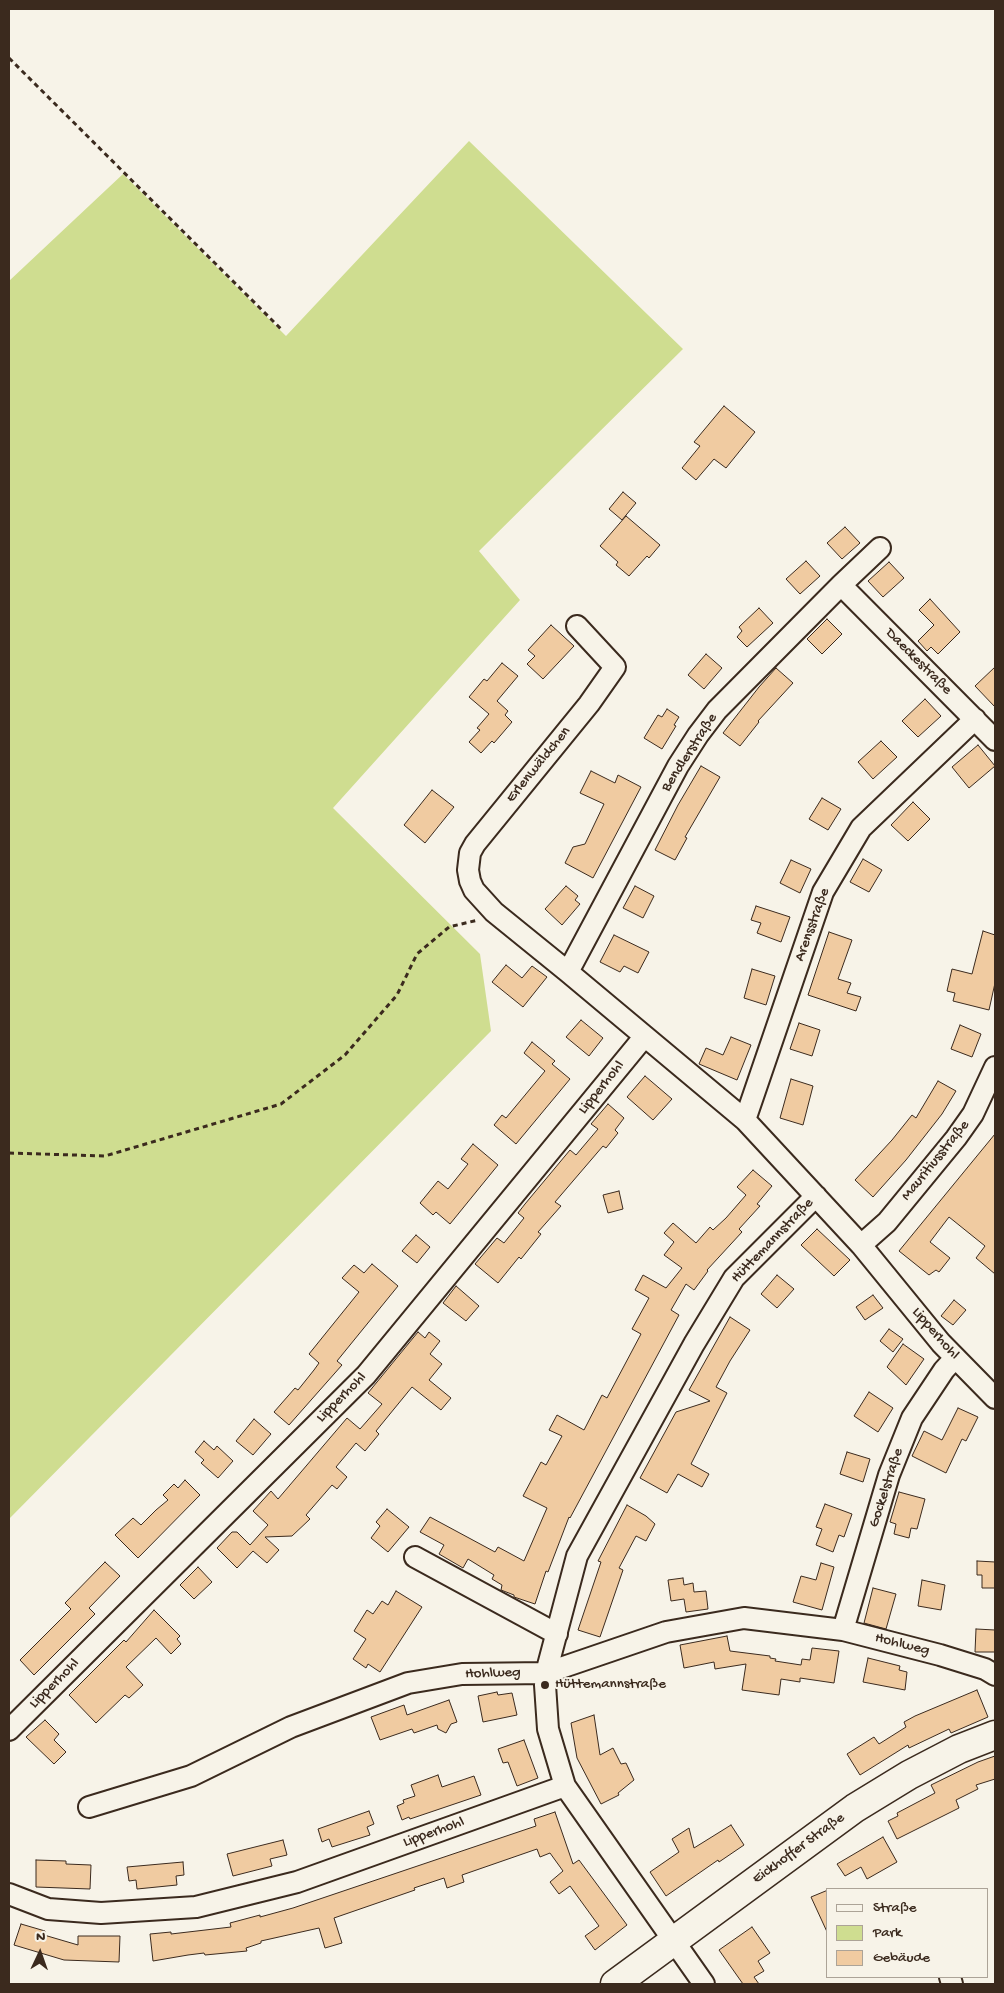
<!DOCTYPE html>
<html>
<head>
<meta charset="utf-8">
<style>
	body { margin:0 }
	#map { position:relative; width:1004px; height:1993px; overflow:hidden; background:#f7f3e8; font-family:"Gochi Hand",sans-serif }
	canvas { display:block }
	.frame { position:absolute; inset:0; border:10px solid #3b2a1e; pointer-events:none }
	.legend { position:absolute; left:826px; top:1888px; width:162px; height:90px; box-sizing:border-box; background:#f7f3e8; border:1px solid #aca397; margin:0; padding:6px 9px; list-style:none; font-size:15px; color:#3b2a1e }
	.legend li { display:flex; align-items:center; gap:10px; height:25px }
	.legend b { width:25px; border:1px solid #aca397 }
	.north { position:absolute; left:15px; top:1928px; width:50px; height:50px; -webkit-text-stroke:4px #f7f3e8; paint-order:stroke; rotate:3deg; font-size:14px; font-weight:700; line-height:20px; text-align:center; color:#3b2a1e }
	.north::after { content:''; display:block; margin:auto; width:18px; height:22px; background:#3b2a1e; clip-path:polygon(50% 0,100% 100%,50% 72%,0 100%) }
</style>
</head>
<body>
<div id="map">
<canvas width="1004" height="1993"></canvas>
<div class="frame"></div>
<ul class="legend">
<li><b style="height:6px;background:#f7f3e8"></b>Straße</li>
<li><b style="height:14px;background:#cfdd90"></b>Park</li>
<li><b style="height:14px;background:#f0cba1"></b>Gebäude</li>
</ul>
<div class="north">N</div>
</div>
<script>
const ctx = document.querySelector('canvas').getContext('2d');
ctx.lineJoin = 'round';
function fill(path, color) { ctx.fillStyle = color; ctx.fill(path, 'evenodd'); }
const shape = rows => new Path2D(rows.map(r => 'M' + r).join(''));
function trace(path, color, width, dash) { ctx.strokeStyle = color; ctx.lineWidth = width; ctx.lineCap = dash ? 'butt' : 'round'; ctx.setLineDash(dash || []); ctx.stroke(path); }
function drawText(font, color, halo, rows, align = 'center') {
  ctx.font = font + ' "Gochi Hand",sans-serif'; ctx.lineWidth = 4; ctx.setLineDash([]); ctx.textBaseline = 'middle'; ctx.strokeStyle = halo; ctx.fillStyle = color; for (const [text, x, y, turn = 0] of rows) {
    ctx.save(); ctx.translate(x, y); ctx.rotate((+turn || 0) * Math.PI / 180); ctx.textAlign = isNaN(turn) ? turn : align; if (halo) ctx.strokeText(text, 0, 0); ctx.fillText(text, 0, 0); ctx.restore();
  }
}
const green = shape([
	[469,141,683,349,479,551,520,600,333,808,480,954,491,1031,9,1519,9,281,123,174,286,336]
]);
const building = shape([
	[724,406,755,432,726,468,714,459,696,480,682,468,700,446,694,442,724,406],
	[623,492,636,503,622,520,609,509,623,492],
	[626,516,660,545,649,558,647,556,629,576,616,565,618,562,600,546,626,516],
	[845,527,860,543,842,559,827,543,845,527],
	[806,561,820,576,800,594,786,579,806,561],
	[889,562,904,578,883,597,868,581,889,562],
	[930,599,960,632,938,654,931,647,927,651,918,641,934,625,919,610,930,599],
	[759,608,773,623,747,647,737,637,742,631,739,627,759,608],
	[827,619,842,634,822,654,807,639,827,619],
	[551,625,574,646,543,679,527,664,535,656,528,650,551,625],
	[706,654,722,668,704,689,688,675,706,654],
	[502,663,518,676,497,701,508,711,505,715,512,722,494,743,492,741,481,753,469,742,480,730,477,728,489,714,469,697,484,679,487,681,502,663],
	[995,667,995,707,975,686,995,667],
	[776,668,793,683,758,721,759,722,740,746,723,733,759,687,776,668],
	[925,699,941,716,918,737,902,721,925,699],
	[667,709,679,717,674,725,676,726,662,749,644,738,658,715,662,717,667,709],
	[881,741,897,757,873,779,858,762,881,741],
	[978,745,995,766,969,788,952,767,978,745],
	[701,766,720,777,685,837,687,838,675,860,655,850,678,805,701,766],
	[591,771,615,783,618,775,641,787,593,878,565,863,573,847,585,844,604,804,580,793,591,771],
	[432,790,454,807,425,843,404,825,432,790],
	[822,798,841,809,828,830,809,819,822,798],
	[913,802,930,819,908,841,891,825,913,802],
	[863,859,882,870,869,892,850,882,863,859],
	[791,860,811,869,800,893,780,883,791,860],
	[566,886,578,896,575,900,580,904,562,925,545,909,566,886],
	[635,886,654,896,643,918,623,908,635,886],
	[756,906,790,917,781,942,757,933,761,923,751,920,756,906],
	[983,931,995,935,995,983,989,1010,953,1001,955,993,947,991,952,969,972,974,983,931],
	[829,932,852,940,838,979,851,983,847,993,861,997,856,1011,808,995,829,932],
	[614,935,649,952,638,973,624,966,620,972,600,962,614,935],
	[506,965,522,978,532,966,547,977,523,1007,492,982,506,965],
	[752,969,775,976,766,1005,744,998,752,969],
	[581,1020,603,1038,589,1056,566,1037,581,1020],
	[799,1023,820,1030,812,1056,790,1049,799,1023],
	[960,1025,981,1034,972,1057,951,1049,960,1025],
	[731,1037,751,1045,737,1080,699,1064,706,1048,723,1055,731,1037],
	[532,1042,555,1061,552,1064,570,1079,516,1144,494,1125,502,1115,506,1118,545,1071,524,1053,532,1042],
	[645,1076,672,1099,653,1120,627,1097,645,1076],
	[791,1079,813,1086,803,1125,780,1118,791,1079],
	[938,1081,956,1091,942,1114,906,1160,873,1197,855,1180,892,1140,912,1115,916,1118,938,1081],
	[608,1104,624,1118,615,1130,618,1133,606,1148,603,1146,555,1202,561,1206,538,1232,541,1234,521,1259,519,1257,498,1283,475,1264,497,1238,504,1243,524,1218,518,1213,525,1204,570,1150,576,1155,598,1129,591,1124,608,1104],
	[995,1134,995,1274,976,1258,985,1246,949,1217,930,1242,950,1258,939,1272,936,1270,929,1275,899,1251,995,1134],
	[473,1144,498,1165,450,1224,436,1212,433,1215,420,1203,438,1181,448,1189,468,1164,461,1159,473,1144],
	[753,1170,772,1186,757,1204,760,1206,739,1229,742,1232,707,1270,708,1271,694,1290,686,1284,671,1310,679,1315,570,1518,569,1517,548,1572,546,1571,535,1604,514,1597,514,1595,501,1590,502,1585,492,1579,494,1575,468,1559,463,1568,439,1554,444,1545,420,1532,430,1517,495,1552,498,1547,524,1561,547,1508,523,1496,541,1462,546,1465,562,1436,549,1430,557,1415,584,1430,602,1395,607,1398,641,1334,632,1329,649,1298,635,1290,643,1275,666,1288,682,1268,664,1255,674,1242,664,1233,673,1223,696,1243,710,1227,713,1230,726,1218,746,1195,737,1187,753,1170],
	[619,1191,623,1209,608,1213,603,1195,619,1191],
	[817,1229,850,1260,834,1276,801,1245,817,1229],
	[416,1235,430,1247,417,1263,402,1251,416,1235],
	[372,1264,398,1286,337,1361,342,1365,289,1425,274,1412,295,1388,298,1390,314,1370,319,1363,309,1354,359,1292,342,1278,354,1265,364,1273,372,1264],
	[777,1275,794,1289,777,1308,761,1294,777,1275],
	[456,1286,479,1306,466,1321,443,1303,456,1286],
	[873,1295,883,1308,865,1320,856,1307,873,1295],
	[954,1300,966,1310,953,1325,941,1316,954,1300],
	[730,1317,750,1330,730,1361,716,1387,727,1393,691,1464,709,1474,702,1487,678,1474,667,1493,640,1478,676,1412,710,1401,689,1390,730,1317],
	[889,1329,903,1339,893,1352,880,1341,889,1329],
	[418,1332,425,1338,429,1332,440,1341,430,1354,442,1364,429,1380,451,1398,441,1410,412,1387,376,1431,379,1434,365,1451,356,1443,336,1467,347,1477,337,1489,332,1485,306,1515,310,1519,292,1536,265,1537,279,1550,267,1563,253,1551,237,1568,217,1548,232,1532,237,1532,250,1545,268,1525,253,1511,271,1491,278,1499,347,1418,360,1429,382,1404,368,1393,418,1332],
	[903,1344,924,1359,906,1385,887,1367,903,1344],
	[869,1392,893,1408,878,1432,854,1416,869,1392],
	[958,1408,978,1417,966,1441,962,1439,946,1473,912,1456,924,1431,942,1440,958,1408],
	[254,1419,271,1434,253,1455,236,1441,254,1419],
	[204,1441,214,1450,217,1446,233,1461,218,1478,201,1463,204,1460,195,1452,204,1441],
	[847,1452,870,1459,863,1482,840,1474,847,1452],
	[185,1480,200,1495,138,1558,115,1535,133,1518,141,1525,156,1510,168,1500,163,1495,174,1484,178,1488,185,1480],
	[899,1492,925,1499,917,1529,911,1528,909,1538,894,1534,896,1524,890,1522,899,1492],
	[825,1504,852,1514,844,1537,839,1535,833,1552,816,1545,822,1529,816,1527,825,1504],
	[627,1505,646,1516,655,1524,646,1541,636,1536,619,1568,623,1570,600,1637,578,1630,601,1562,598,1561,627,1505],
	[387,1509,409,1527,388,1552,371,1538,380,1526,376,1522,387,1509],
	[977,1561,995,1562,995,1588,982,1588,982,1575,977,1575,977,1561],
	[105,1562,120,1576,89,1608,95,1614,34,1675,20,1660,71,1609,65,1603,105,1562],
	[821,1563,834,1567,822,1610,793,1602,801,1576,816,1580,821,1563],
	[198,1567,212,1582,194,1599,180,1585,198,1567],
	[683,1578,684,1585,693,1583,694,1592,706,1591,708,1609,686,1612,684,1599,671,1601,668,1580,683,1578],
	[922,1580,945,1585,941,1610,918,1606,922,1580],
	[873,1588,896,1594,886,1629,864,1623,873,1588],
	[396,1591,422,1607,380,1672,368,1664,366,1668,353,1659,366,1639,354,1631,367,1610,373,1614,382,1601,388,1605,396,1591],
	[154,1610,180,1636,177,1639,181,1644,171,1654,156,1638,126,1667,143,1685,129,1698,125,1695,96,1723,69,1695,124,1640,126,1642,154,1610],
	[976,1629,995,1630,995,1652,975,1652,976,1629],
	[727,1636,730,1651,770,1656,770,1658,776,1659,775,1661,801,1665,802,1659,810,1660,812,1648,839,1651,834,1683,800,1678,800,1682,781,1679,779,1695,742,1690,746,1664,715,1669,714,1662,684,1668,680,1645,727,1636],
	[868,1658,900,1666,899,1670,907,1672,905,1690,863,1682,868,1658],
	[977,1690,988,1717,951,1733,949,1729,909,1748,908,1745,860,1775,847,1754,874,1737,879,1744,906,1727,904,1722,915,1716,977,1690],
	[497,1692,498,1695,512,1693,517,1715,483,1722,478,1696,497,1692],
	[449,1700,457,1722,451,1724,446,1733,438,1729,437,1725,414,1733,412,1729,380,1740,371,1717,404,1705,407,1715,449,1700],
	[594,1715,600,1755,613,1748,621,1764,626,1763,634,1780,618,1793,619,1795,601,1804,577,1758,571,1723,594,1715],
	[45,1720,59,1734,54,1740,66,1752,54,1764,26,1737,45,1720],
	[524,1740,538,1778,517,1786,508,1762,503,1763,498,1749,524,1740],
	[995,1756,995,1779,976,1785,978,1789,956,1800,959,1808,897,1839,888,1821,898,1816,897,1813,935,1793,931,1785,978,1762,995,1756],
	[438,1775,442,1787,474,1776,481,1795,410,1819,409,1817,402,1820,397,1806,404,1803,403,1800,415,1796,411,1785,438,1775],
	[369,1811,374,1824,367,1827,370,1835,332,1847,329,1839,322,1842,318,1829,369,1811],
	[555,1812,573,1864,579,1860,627,1925,595,1950,585,1936,599,1926,570,1886,559,1894,550,1882,563,1871,550,1853,540,1857,537,1849,462,1875,464,1882,447,1888,444,1878,414,1888,415,1890,334,1918,342,1943,325,1948,319,1928,261,1941,261,1943,246,1948,247,1951,205,1955,204,1953,188,1955,153,1961,150,1934,171,1932,171,1934,231,1927,230,1923,260,1915,260,1917,293,1908,536,1826,534,1819,555,1812],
	[731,1825,744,1845,719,1862,718,1860,666,1896,650,1872,679,1852,672,1839,689,1828,694,1848,731,1825],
	[883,1837,897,1862,867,1879,861,1867,845,1876,837,1864,883,1837],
	[283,1840,287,1855,270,1859,272,1866,233,1876,227,1854,283,1840],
	[36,1860,66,1861,66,1864,91,1865,90,1889,36,1887,36,1860],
	[183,1862,184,1875,176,1876,177,1885,137,1889,136,1880,129,1881,127,1867,183,1862],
	[828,1890,828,1934,811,1897,828,1890],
	[21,1924,45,1931,44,1935,78,1945,78,1936,120,1936,119,1962,64,1960,14,1945,21,1924],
	[752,1927,770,1953,758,1961,764,1971,754,1977,759,1984,743,1984,719,1950,752,1927]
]);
const path = shape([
	[9,58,283,331],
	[9,1153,105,1156,281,1104,345,1055,397,995,417,954,449,927,478,920]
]);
const street = shape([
	[841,585,995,740],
	[577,626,615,667,589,704,475,844,470,853,468,870,470,881,474,890,494,912,568,972,745,1120,861,1245,941,1343,995,1398],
	[568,972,678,766,698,735,717,710,841,585,880,548],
	[745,1120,823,892,861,828,975,719],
	[861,1245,887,1222,956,1138,973,1114,995,1067],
	[415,1557,557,1634],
	[843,1630,889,1475,912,1418,944,1370,955,1358],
	[9,1730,366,1375,644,1037],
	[89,1807,191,1776,291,1727,408,1683,462,1674,546,1673,666,1632,744,1618,843,1630,940,1655,985,1669,995,1675],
	[9,1894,48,1909,101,1913,196,1907,297,1882,565,1786],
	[950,1977,952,1984],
	[704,1984,565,1786,548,1729,545,1685,546,1673,577,1556,694,1344,734,1278,816,1196]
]);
const secondary = shape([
	[615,1984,855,1808,909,1775,959,1749,995,1735]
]);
const markers = [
	[545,1685,5,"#3b2a1e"]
];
const streetNames = [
	["Daeckestraße",918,662,45],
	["Bendlerstraße",690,753,-57],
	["Erlenwäldchen",539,765,-51],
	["Arensstraße",813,925,-70],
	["Lipperhohl",602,1088,-51],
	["Mauritiusstraße",936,1161,-51],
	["Hüttemannstraße",773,1241,-46],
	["Lipperhohl",935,1334,49],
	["Lipperhohl",342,1398,-45],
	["Gockelstraße",887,1488,-72],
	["Hohlweg",902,1645,14],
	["Hohlweg",493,1674,-2],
	["Lipperhohl",55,1684,-45],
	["Lipperhohl",434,1833,-20],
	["Eickhoffer Straße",799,1849,-36]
];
const poiNames = [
	["Hüttemannstraße",555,1685]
];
fill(green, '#cfdd90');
fill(building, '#f0cba1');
trace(building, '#3b2a1e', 1);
trace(street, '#3b2a1e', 24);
trace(secondary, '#3b2a1e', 31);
trace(path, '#3b2a1e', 3, [5, 4]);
trace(street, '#f7f3e8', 20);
trace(secondary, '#f7f3e8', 28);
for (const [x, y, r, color] of markers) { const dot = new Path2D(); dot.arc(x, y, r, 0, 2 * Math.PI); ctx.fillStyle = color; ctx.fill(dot); trace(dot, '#f7f3e8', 2); }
drawText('15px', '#3b2a1e', '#f7f3e8', streetNames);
drawText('15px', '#3b2a1e', '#f7f3e8', poiNames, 'left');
</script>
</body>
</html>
